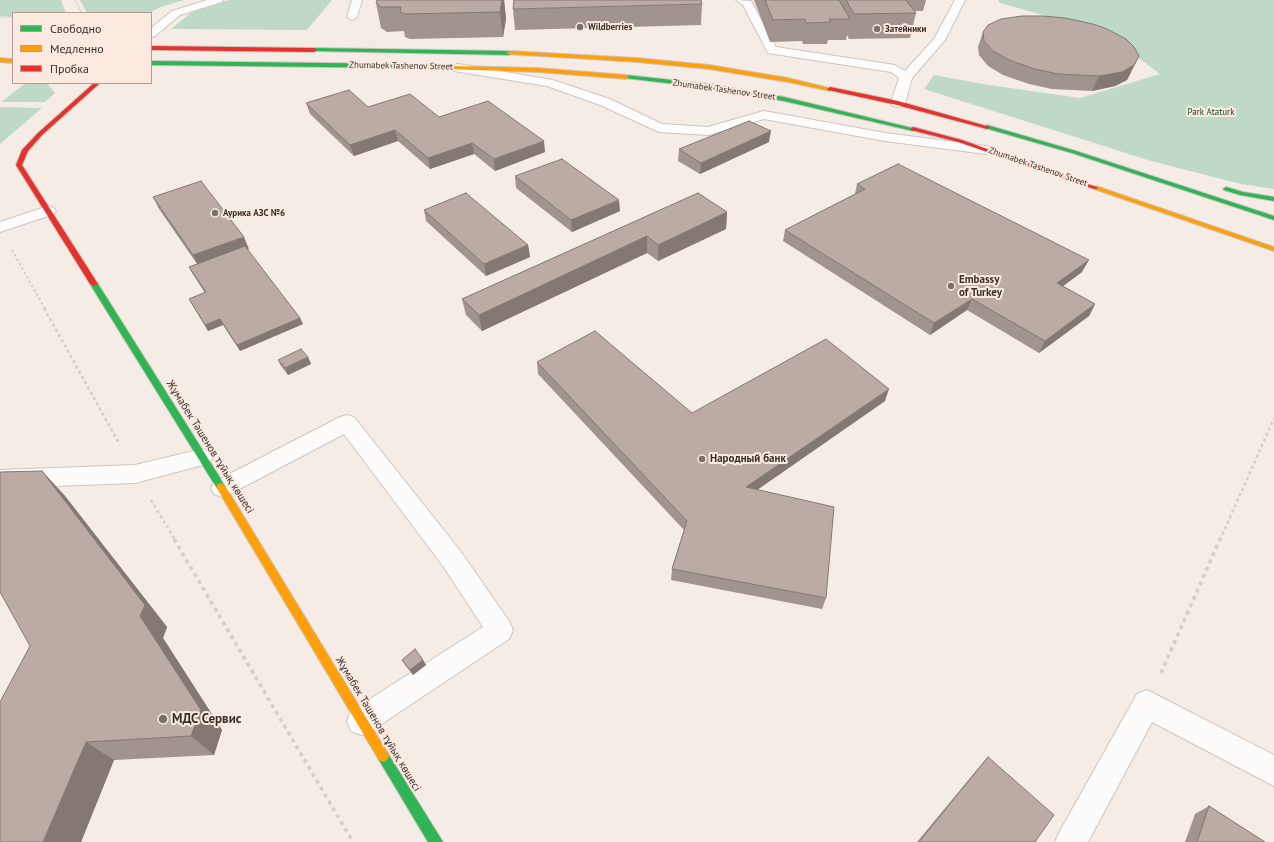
<!DOCTYPE html>
<html>
<head>
<meta charset="utf-8">
<style>
	body { margin:0 }
	#map { position:relative; width:1274px; height:842px; overflow:hidden; background:#f6ece6; font-family:"PT Sans",sans-serif }
	canvas { display:block }
	.legend { position:absolute; left:12px; top:12px; width:140px; height:72px; box-sizing:border-box; background:#fceae0; border:1px solid #ad9f98; margin:0; padding:5px 7px; list-style:none; font-size:12px; color:#362f2c }
	.legend li { display:flex; align-items:center; gap:8px; height:20px }
	.legend b { width:20px; border:1px solid #ad9f98 }
</style>
</head>
<body>
<div id="map">
<canvas width="1274" height="842"></canvas>
<ul class="legend">
<li><b style="height:5px;background:#30b455"></b>Свободно</li>
<li><b style="height:5px;background:#ff9f0a"></b>Медленно</li>
<li><b style="height:5px;background:#e5322d"></b>Пробка</li>
</ul>
</div>
<script>
const ctx = document.querySelector('canvas').getContext('2d');
ctx.lineJoin = 'round';
function fill(path, color) { ctx.fillStyle = color; ctx.fill(path, 'evenodd'); }
const shape = rows => new Path2D(rows.map(r => 'M' + r).join(''));
function trace(path, color, width, dash) { ctx.strokeStyle = color; ctx.lineWidth = width; ctx.lineCap = dash ? 'butt' : 'round'; ctx.setLineDash(dash || []); ctx.stroke(path); }
function drawText(font, color, halo, rows, align = 'center') {
  ctx.font = font + ' "PT Sans",sans-serif'; ctx.lineWidth = 4; ctx.setLineDash([]); ctx.textBaseline = 'middle'; ctx.strokeStyle = halo; ctx.fillStyle = color; for (const [text, x, y, turn = 0] of rows) {
    ctx.save(); ctx.translate(x, y); ctx.rotate((+turn || 0) * Math.PI / 180); ctx.textAlign = isNaN(turn) ? turn : align; if (halo) ctx.strokeText(text, 0, 0); ctx.fillText(text, 0, 0); ctx.restore();
  }
}
const green = shape([
	[0,0,61,0,66,13,13,13,13,17,0,16],
	[80,0,184,0,160,7,150,13,87,13],
	[229,0,332,0,307,30,171,29,198,7],
	[998,0,1274,0,1274,189,1241,184,1151,161,924,89,934,75,983,84,1080,98,1160,74,1104,32,1000,3],
	[26,83,47,83,55,93,45,102,1,102],
	[0,107,42,108,0,144]
]);
const pathFar3 = shape([
	[75,0,82,13],
	[0,17,13,17],
	[936,81,1132,109,1274,89],
	[1084,127,1104,132,1274,103]
]);
const pathFar2 = shape([
	[12,250,45,309]
]);
const pathFar1 = shape([
	[44,308,120,445],
	[151,500,175,540],
	[1220,540,1274,418]
]);
const path = shape([
	[174,539,353,842],
	[1161,673,1220,539]
]);
const lane = shape([
	[207,0,223,0,222,2,180,15,155,36,151,37,151,28,172,11,207,0],
	[352,0,362,0,357,17,352,20,347,17,352,0],
	[736,0,751,1,776,47,895,65,905,71,934,39,955,0,965,0,945,40,912,78,905,103,903,106,898,107,893,106,891,103,899,78,891,72,768,53,743,5,736,0],
	[458,64,553,80,610,99,662,124,708,127,764,111,885,133,986,146,991,147,993,150,991,153,986,154,885,141,764,119,708,135,659,132,600,105,547,86,454,71,452,68,454,65,458,64],
	[48,206,54,208,56,211,54,214,0,232,0,222,48,206],
	[347,415,354,417,461,552,509,621,513,630,509,639,371,731,361,735,351,731,347,721,351,711,483,627,443,566,344,434,230,494,222,497,214,494,211,488,214,482,340,417,347,415],
	[202,449,210,451,213,457,210,463,135,483,0,488,0,470,135,465,202,449],
	[1147,690,1274,755,1274,786,1152,722,1088,842,1055,842,1060,831,1137,694,1147,690]
]);
const fast = shape([
	[314,48,509,51,512,53,509,55,312,51,311,50,314,48],
	[151,61,411,64,414,66,411,68,151,65,151,61],
	[626,75,709,84,784,97,916,129,913,131,784,101,709,88,624,78,623,77,626,75],
	[987,125,1076,151,1274,216,1274,220,1072,153,985,128,984,127,987,125],
	[1226,187,1243,192,1274,197,1274,201,1240,195,1224,190,1223,189,1226,187],
	[91,282,94,282,98,284,224,484,226,487,224,490,221,491,218,490,90,284,91,282],
	[383,750,387,752,443,842,428,842,379,760,377,756,379,752,383,750]
]);
const slow = shape([
	[509,51,637,58,709,65,788,78,833,89,830,91,788,82,709,69,637,62,507,54,507,52,509,51],
	[0,58,13,59,13,63,0,62,0,58],
	[409,65,538,68,626,75,629,77,626,79,538,72,411,68,409,67,409,65],
	[1096,186,1274,247,1274,251,1094,189,1093,188,1096,186],
	[221,483,224,484,387,752,389,756,387,760,383,762,379,760,218,490,216,487,218,484,221,483]
]);
const jam = shape([
	[151,46,314,48,317,50,314,52,151,50,151,46],
	[94,83,100,83,42,135,28,151,22,165,98,284,94,286,90,284,16,165,22,150,38,133,94,83],
	[830,87,898,101,990,127,987,129,897,105,828,90,827,89,830,87],
	[913,127,962,140,1099,188,1094,189,958,142,911,130,911,128,913,127]
]);
const wall = shape([
	[377,0,504,0,506,19,503,37,410,39,405,37,404,31,387,32,381,28,376,3],
	[754,0,926,0,923,11,915,11,916,13,910,38,849,39,847,35,846,40,828,40,827,44,803,44,802,41,770,42],
	[702,4,701,25,515,30,513,9],
	[983,32,1139,56,1127,80,1115,86,1092,91,1052,89,1029,84,1003,75,988,66,979,55,978,47],
	[306,103,368,107,439,117,545,152,495,171,474,154,430,169,398,141,354,156,310,114],
	[769,142,700,174,678,161,679,149],
	[515,176,620,211,572,232,516,188],
	[857,184,1082,272,1063,286,1095,304,1089,316,1039,353,967,310,930,335,783,241,785,230,855,194],
	[698,193,727,212,726,229,658,261,647,253,482,331,466,315,462,299],
	[153,197,249,249,247,249,300,318,303,324,240,351,223,325,208,331,189,299,205,293,192,273,189,267,197,264,159,209],
	[424,210,528,245,530,257,486,276,426,221],
	[308,357,311,364,288,375,281,366,278,360],
	[537,362,692,413,885,401,757,490,826,598,822,609,671,580,672,569,684,530,538,374],
	[42,471,65,496,167,627,163,638,222,730,214,755,114,760,81,842,30,646],
	[402,660,423,660,426,665,413,675,405,665],
	[988,757,1035,842,917,842,980,766],
	[1209,806,1265,842,1185,842,1195,814]
]);
const shadedWall = shape([
	[502,0,504,0,506,19,503,37,500,12],
	[1139,56,1127,80,1115,86,1092,91,1099,76],
	[395,130,398,141,354,156,350,145],
	[771,131,769,142,700,174,701,163],
	[544,141,545,152,495,171,494,159],
	[472,143,474,154,430,169,428,158],
	[619,200,620,211,572,232,571,220],
	[727,212,726,229,658,261,658,245],
	[647,236,647,253,482,331,479,315],
	[244,237,249,249,199,267,193,255],
	[528,245,530,257,486,276,484,264],
	[1089,260,1082,272,1051,295,1057,283],
	[972,299,967,310,930,335,934,323],
	[1095,304,1089,316,1039,353,1045,341],
	[300,318,303,324,240,351,237,345],
	[220,319,223,325,208,331,205,325],
	[308,357,311,364,288,375,285,368],
	[889,389,885,401,744,499,746,487],
	[42,471,65,496,167,627,163,638,222,730,214,755,191,736],
	[423,660,426,665,413,675,410,670],
	[86,742,114,760,81,842,43,842]
]);
const building = shape([
	[377,0,502,0,500,12,405,14,400,12,401,7,381,7,376,3,377,0],
	[514,0,701,0,702,4,513,9,514,0],
	[765,0,839,0,850,19,829,19,831,22,806,23,805,19,773,20,765,0],
	[846,0,906,0,916,13,854,14,846,0],
	[1022,16,1043,16,1065,18,1093,24,1107,29,1126,39,1134,47,1139,56,1134,65,1122,72,1099,76,1058,74,1035,69,1009,60,993,51,984,41,983,32,988,25,1001,19,1022,16],
	[349,90,368,107,410,94,439,117,488,101,544,141,494,159,472,143,428,158,395,130,350,145,306,103,349,90],
	[749,121,771,131,701,163,679,149,749,121],
	[562,159,619,200,571,220,515,176,562,159],
	[898,164,1089,260,1057,283,1095,304,1045,341,972,299,934,323,785,230,865,189,857,184,898,164],
	[201,181,244,237,193,255,153,197,201,181],
	[466,193,528,245,484,264,424,210,466,193],
	[698,193,727,212,658,245,647,236,479,315,462,299,698,193],
	[245,246,300,318,237,345,220,319,205,325,189,299,206,292,189,267,245,246],
	[595,331,692,413,826,339,889,389,746,487,834,507,826,598,672,569,687,521,537,362,595,331],
	[301,349,308,357,285,368,278,360,301,349],
	[42,471,145,605,140,616,201,710,191,736,86,742,43,842,0,842,0,702,30,646,0,592,0,472,42,471],
	[415,649,423,660,410,670,402,660,415,649],
	[988,757,1054,815,1035,842,919,842,988,757],
	[1209,806,1265,842,1197,842,1209,806]
]);
const markers = [
	[580,27,4,"#79716d"],
	[877,29,4,"#79716d"],
	[215,213,4,"#79716d"],
	[951,286,4,"#79716d"],
	[702,459,4,"#79716d"],
	[163,719,5,"#79716d"]
];
const farPoinames = [
	["Wildberries",588,27],
	["Затейники",885,29],
	["Аурика АЗС №6",223,213]
];
const farStreetnames = [
	["Zhumabek Tashenov Street",401,66,1],
	["Zhumabek Tashenov Street",724,90,8],
	["Zhumabek Tashenov Street",1038,167,19]
];
const farParknames = [
	["Park Ataturk",1211,112]
];
const poiNames = [
	["Embassy",959,280],
	["of Turkey",959,293],
	["Народный банк",710,459]
];
const streetNames = [
	["Жұмабек Тәшенов тұйық көшесі",210,447,58],
	["Жұмабек Тәшенов тұйық көшесі",378,724,59]
];
const nearPoinames = [
	["МДС Сервис",172,719]
];
fill(green, '#bedac6');
trace(lane, '#cdc5c1', 2);
trace(fast, '#cdc5c1', 2);
trace(slow, '#cdc5c1', 2);
trace(jam, '#cdc5c1', 2);
trace(pathFar3, '#d1cecc', 1.5, [1.5, 1.5]);
trace(pathFar2, '#d1cecc', 2, [2.5, 2.5]);
trace(pathFar1, '#d1cecc', 2.5, [3, 3]);
trace(path, '#d1cecc', 3.5, [4, 4]);
fill(lane, '#fefcfb');
fill(fast, '#30b455');
fill(slow, '#ff9f0a');
fill(jam, '#e5322d');
fill(wall, '#a1938d');
fill(shadedWall, '#837873');
fill(building, '#bbaba4');
trace(building, '#837873', 1);
for (const [x, y, r, color] of markers) { const dot = new Path2D(); dot.arc(x, y, r, 0, 2 * Math.PI); ctx.fillStyle = color; ctx.fill(dot); trace(dot, '#fceae0', 1.5); }
drawText('bold 9px', '#362f2c', '#fceae0', farPoinames, 'left');
drawText('9px', '#362f2c', '#fceae0', farStreetnames);
drawText('9px', '#0d452d', '#fceae0', farParknames);
drawText('bold 11px', '#362f2c', '#fceae0', poiNames, 'left');
drawText('11px', '#362f2c', '#fceae0', streetNames);
drawText('bold 13px', '#362f2c', '#fceae0', nearPoinames, 'left');
</script>
</body>
</html>
